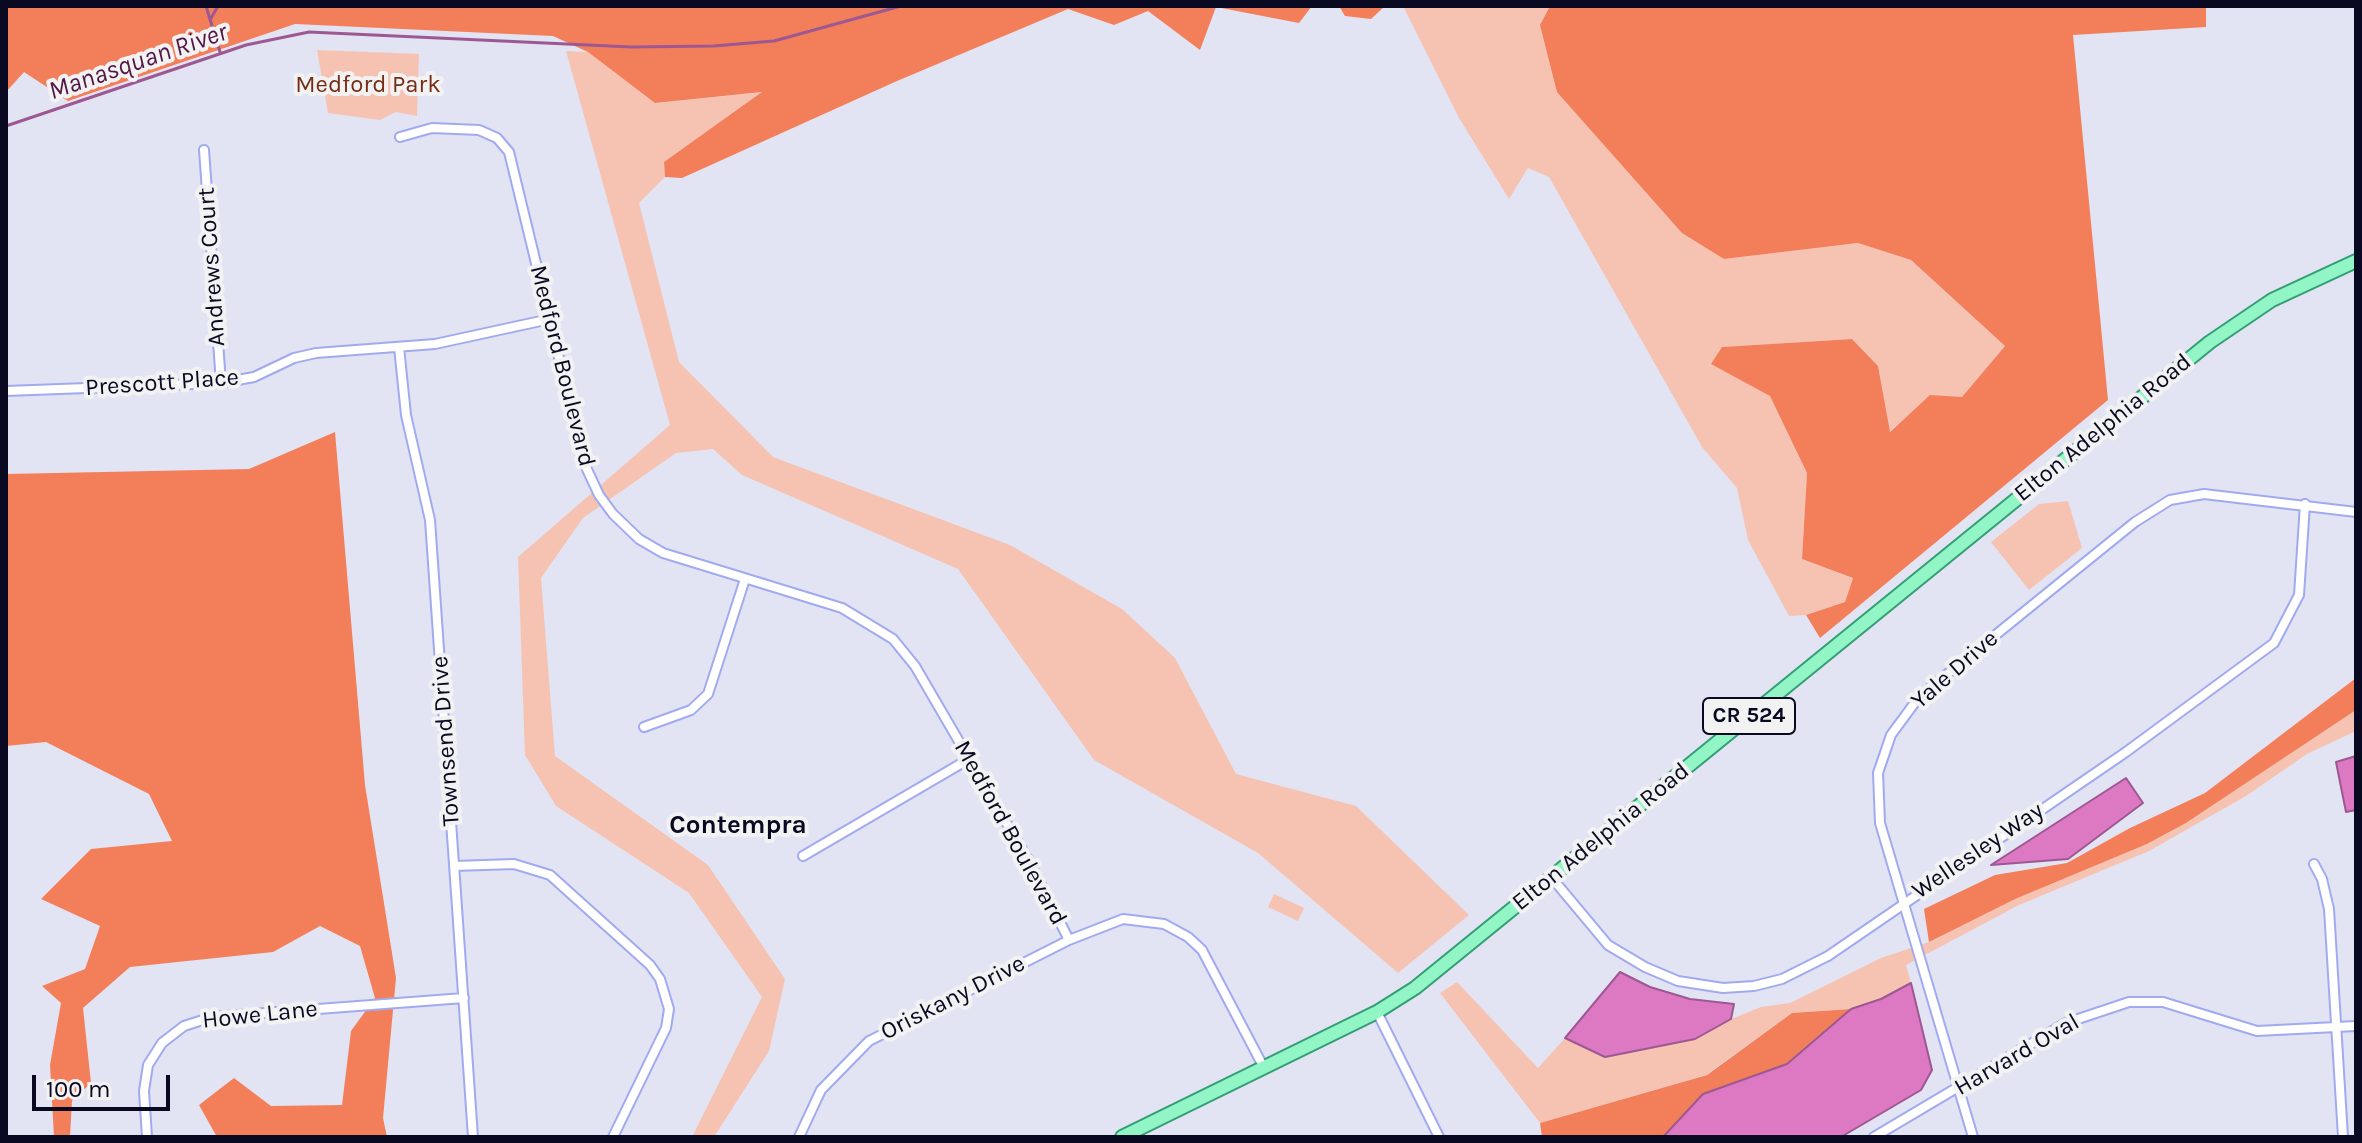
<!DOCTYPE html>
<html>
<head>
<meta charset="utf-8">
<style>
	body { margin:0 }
	#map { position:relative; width:2362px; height:1143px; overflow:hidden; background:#e2e4f3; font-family:Karla,sans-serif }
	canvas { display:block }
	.frame { position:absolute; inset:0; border:8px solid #090a22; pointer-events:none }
	.scale { position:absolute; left:32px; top:1075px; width:138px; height:36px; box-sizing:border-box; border:4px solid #090a22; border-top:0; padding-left:10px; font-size:24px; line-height:28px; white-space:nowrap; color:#090a22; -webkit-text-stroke:6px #f2f2f2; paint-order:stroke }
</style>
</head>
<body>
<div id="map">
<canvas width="2362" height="1143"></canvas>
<div class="frame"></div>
<div class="scale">100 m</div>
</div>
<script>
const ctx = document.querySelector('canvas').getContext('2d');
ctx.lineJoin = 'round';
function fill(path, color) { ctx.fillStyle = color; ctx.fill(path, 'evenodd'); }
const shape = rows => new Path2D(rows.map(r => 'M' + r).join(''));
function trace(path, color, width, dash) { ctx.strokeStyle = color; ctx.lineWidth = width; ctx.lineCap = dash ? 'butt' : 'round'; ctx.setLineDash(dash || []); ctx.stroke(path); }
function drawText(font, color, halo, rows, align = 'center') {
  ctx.font = font + ' Karla,sans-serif'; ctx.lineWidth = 8; ctx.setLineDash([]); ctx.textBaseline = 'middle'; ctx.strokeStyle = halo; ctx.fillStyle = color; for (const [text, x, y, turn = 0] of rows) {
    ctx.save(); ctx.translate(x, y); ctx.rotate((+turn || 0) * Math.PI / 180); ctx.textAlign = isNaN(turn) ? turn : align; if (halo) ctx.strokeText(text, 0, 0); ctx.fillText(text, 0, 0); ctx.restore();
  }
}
const green = shape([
	[1403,6,1550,6,1540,25,1724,259,1859,243,1911,260,2005,346,1962,397,1930,396,1889,432,1878,366,1852,339,1722,347,1712,364,1770,395,1807,473,1802,559,1853,578,1845,602,1806,615,1789,616,1748,540,1737,488,1702,447,1549,177,1528,168,1509,199,1459,118],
	[317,50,419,54,417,116,396,112,380,120,328,113],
	[566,51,588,52,656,103,764,92,664,162,665,177,639,203,679,362,773,457,1010,545,1122,609,1175,658,1236,774,1356,806,1469,915,1398,973,1258,853,1094,760,958,569,742,475,713,449,676,453,583,518,541,578,555,756,708,865,785,979,769,1051,714,1137,692,1137,762,997,689,893,556,806,525,755,518,557,670,425],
	[2068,501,2082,548,2029,590,1991,542,2039,504],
	[2356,710,2356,731,2307,754,2246,796,2149,851,2019,905,1906,965,1911,983,1881,999,1851,1009,1792,1013,1706,1075,1540,1123,1440,993,1457,982,1538,1068,1565,1038,1605,1057,1695,1039,1731,1019,1761,1007,1790,1003,1881,958,1929,942,2015,898,2147,844,2186,823],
	[1274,894,1304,908,1298,921,1268,907]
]);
const forest = shape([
	[6,6,1312,6,1299,23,1216,7,1200,50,1148,11,1114,25,1068,9,897,81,682,178,665,177,664,162,762,92,655,103,588,52,553,36,295,24,68,101,24,72,6,92],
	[1339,6,1385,6,1371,19,1345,16],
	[1550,6,2206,6,2206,27,2073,35,2108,400,1820,638,1806,615,1845,602,1853,578,1802,559,1807,473,1770,396,1711,364,1722,347,1852,339,1878,366,1890,432,1930,395,1962,397,2005,346,1911,260,1858,243,1724,259,1682,233,1557,92,1540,25],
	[335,432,365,785,396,978,383,1118,387,1137,217,1137,199,1105,234,1078,271,1106,342,1105,351,1031,375,998,360,946,320,926,273,952,130,967,83,1008,91,1083,72,1101,70,1137,54,1137,50,1065,61,1003,42,986,85,969,100,926,41,899,91,849,172,841,149,794,46,742,6,746,6,474,249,469],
	[2356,678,2356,710,2186,823,2147,844,2015,899,1929,942,1924,909,1995,875,2067,863,2130,828,2205,793],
	[1851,1009,1787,1064,1703,1094,1663,1137,1542,1137,1540,1123,1707,1075,1792,1013]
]);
const water = shape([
	[2356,756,2356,810,2346,812,2336,762,2356,756],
	[2126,778,2143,803,2068,859,1991,865,2126,778],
	[1620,972,1650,987,1690,999,1734,1004,1731,1019,1695,1039,1605,1057,1565,1038,1620,972],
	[1911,983,1932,1070,1921,1090,1841,1137,1663,1137,1703,1094,1787,1064,1851,1009,1881,999,1911,983]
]);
const stream = shape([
	[206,6,220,52],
	[210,20,218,6],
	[6,126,246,45,309,32,631,47,714,46,774,41,901,6]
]);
const minor = shape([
	[400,137,432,128,479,130,497,138,509,152,585,465,599,495,613,514,639,539,663,553,842,608,893,639,915,666,1031,865,1069,940],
	[204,150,221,383],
	[399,347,406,415,430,520,473,1137],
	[6,391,221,383,254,377,294,358,316,353,435,344,550,319],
	[644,727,691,710,708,694,745,579],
	[803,856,969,759],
	[2314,864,2322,879,2329,909,2343,1137],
	[454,866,514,864,550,875,650,965,660,979,669,1009,666,1028,613,1137],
	[1552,878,1608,945,1645,967,1678,981,1723,988,1754,986,1782,979,1828,956,2126,752,2274,643,2299,595,2305,504],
	[1377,1012,1439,1137],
	[147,1137,144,1091,148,1065,162,1043,184,1026,212,1017,464,998],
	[799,1137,821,1090,869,1041,1069,940,1123,919,1164,924,1188,937,1202,950,1263,1066],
	[1874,1137,2066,1023,2129,1002,2163,1002,2257,1031,2356,1026],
	[1973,1137,1880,823,1878,773,1891,735,1919,697,2135,522,2170,500,2204,494,2356,512]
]);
const primary = shape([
	[1122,1137,1377,1012,1415,988,2210,342,2272,300,2356,261]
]);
const shields = [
	[1749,716,92]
];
const shieldNames = [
	["CR 524",1749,716]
];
const parkNames = [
	["Medford Park",368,85]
];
const streetNames = [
	["Andrews Court",212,267,-94],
	["Medford Boulevard",562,366,76],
	["Prescott Place",162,383,-4],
	["Elton Adelphia Road",2103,428,-39],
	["Yale Drive",1955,670,-41],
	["Townsend Drive",446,741,-94],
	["Medford Boulevard",1010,833,61],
	["Elton Adelphia Road",1601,837,-39],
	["Wellesley Way",1978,851,-34],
	["Oriskany Drive",953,998,-27],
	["Howe Lane",260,1015,-6],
	["Harvard Oval",2017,1055,-30]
];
const waterNames = [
	["Manasquan River",138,62,-19]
];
const neighbourhoodNames = [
	["Contempra",738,826]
];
fill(green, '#f6c3b3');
fill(forest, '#f37f5a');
fill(water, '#dd79c2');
trace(water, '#9d5892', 2);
trace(stream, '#9d5892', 3);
trace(minor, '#a1aaef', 12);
trace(primary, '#339e74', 16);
trace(minor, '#fff', 8);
trace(primary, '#92f5c6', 12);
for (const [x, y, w] of shields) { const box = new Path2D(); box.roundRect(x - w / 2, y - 18, w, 36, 6); ctx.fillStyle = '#f2f2f2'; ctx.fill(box); trace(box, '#090a22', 2); }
drawText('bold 22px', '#090a22', null, shieldNames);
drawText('24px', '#762d15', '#f2f2f2', parkNames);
drawText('24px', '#090a22', '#f2f2f2', streetNames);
drawText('italic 26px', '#531545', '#f2f2f2', waterNames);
drawText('bold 26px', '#090a22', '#f2f2f2', neighbourhoodNames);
</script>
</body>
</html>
